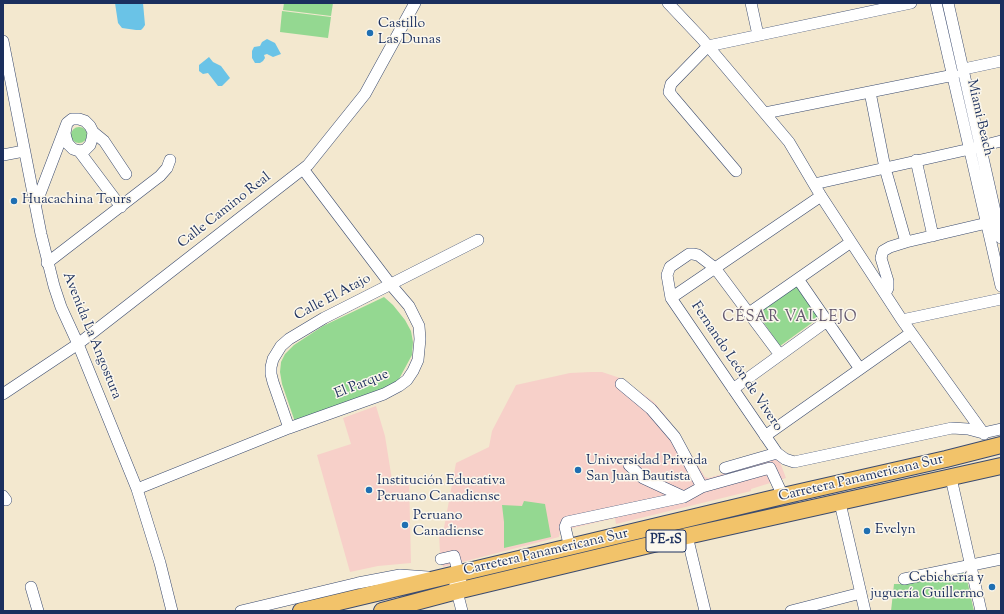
<!DOCTYPE html>
<html>
<head>
<meta charset="utf-8">
<style>
	body { margin:0 }
	#map { position:relative; width:1004px; height:614px; overflow:hidden; background:#f3e8cf; font-family:"Sorts Mill Goudy",serif }
	canvas { display:block }
	.frame { position:absolute; inset:0; border:4px solid #1b2f5e; pointer-events:none }
</style>
</head>
<body>
<div id="map">
<canvas width="1004" height="614"></canvas>
<div class="frame"></div>
</div>
<script>
const ctx = document.querySelector('canvas').getContext('2d');
ctx.lineJoin = 'round';
function fill(path, color) { ctx.fillStyle = color; ctx.fill(path, 'evenodd'); }
const shape = rows => new Path2D(rows.map(r => 'M' + r).join(''));
function trace(path, color, width, dash) { ctx.strokeStyle = color; ctx.lineWidth = width; ctx.lineCap = dash ? 'butt' : 'round'; ctx.setLineDash(dash || []); ctx.stroke(path); }
function drawText(font, color, halo, rows, align = 'center') {
  ctx.font = font + ' "Sorts Mill Goudy",serif'; ctx.lineWidth = 3; ctx.setLineDash([]); ctx.textBaseline = 'middle'; ctx.strokeStyle = halo; ctx.fillStyle = color; for (const [text, x, y, turn = 0] of rows) {
    ctx.save(); ctx.translate(x, y); ctx.rotate((+turn || 0) * Math.PI / 180); ctx.textAlign = isNaN(turn) ? turn : align; if (halo) ctx.strokeText(text, 0, 0); ctx.fillText(text, 0, 0); ctx.restore();
  }
}
const built = shape([
	[591,372,602,372,620,378,654,402,674,427,705,477,709,478,778,457,786,478,751,489,751,491,616,524,615,518,560,531,559,537,443,567,440,553,439,533,443,533,456,463,489,447,492,431,516,385,570,373],
	[376,406,385,436,392,480,409,478,411,563,378,566,350,572,317,455,351,444,343,418]
]);
const green = shape([
	[284,3,333,3,331,16,283,10],
	[282,11,331,17,328,38,280,32],
	'71 135a8 8 0 1 1 16 0a8 8 0 1 1-16 0Z',
	[795,284,820,317,780,346,755,310],
	[384,297,393,305,405,320,411,331,413,342,412,355,399,379,392,385,378,392,295,422,282,384,280,372,281,362,285,354,294,345,323,326],
	[524,501,545,504,551,537,504,548,504,522,502,505,522,506],
	[965,571,974,611,891,611,894,584,902,584]
]);
const water = shape([
	[115,3,143,3,145,25,143,28,141,30,136,30,122,28,118,23],
	[267,39,275,43,281,54,273,57,267,54,264,55,265,58,263,61,260,63,255,63,252,58,252,51,254,47,260,46,262,42],
	[209,57,213,62,221,66,230,78,222,86,218,86,208,73,203,74,199,71,199,65]
]);
const minor = shape([
	[668,3,702,39,789,142,821,196,902,320,984,434],
	[751,3,758,35],
	[936,3,1001,286],
	[948,3,1001,238],
	[3,41,41,234,54,286,61,307,78,344,137,489,160,563,172,611],
	[964,69,1001,61],
	[870,92,885,168,906,242],
	[765,113,954,75],
	[93,132,104,141,126,174],
	[79,151,121,207],
	[3,155,24,151],
	[916,160,933,236],
	[736,171,673,97,669,92,671,84,708,46,911,3],
	[814,184,970,149,1001,141],
	[36,204,67,123,72,119,79,119,85,121,90,126,93,132,92,139,90,145,85,150,79,151,73,149,68,144,66,138,65,133,67,123],
	[47,263,160,176,167,168,170,160],
	[798,279,860,369],
	[885,294,888,288,888,281,881,258,883,251,890,247,906,242,987,223],
	[671,298,821,196],
	[749,313,851,242],
	[902,320,1001,299],
	[780,355,715,268,698,255,693,254,689,254,670,267,667,275,671,298,777,453,785,459,794,462,952,428,968,429,983,433,1001,429],
	[621,384,651,409,675,437,702,487],
	[733,389,827,321],
	[3,394,78,344,308,165,365,94,415,3],
	[289,428,273,382,271,374,271,367,273,359,281,346,289,339,324,318,478,240],
	[765,436,911,333],
	[629,465,643,478,684,497],
	[725,468,777,453],
	[951,478,981,611],
	[137,489,289,428,384,394,399,386,407,380,413,371,418,360,420,339,419,326,409,306,391,285,303,169],
	[3,496,6,500],
	[840,503,865,611],
	[687,536,705,611],
	[570,548,565,527,567,522,684,497,702,487,770,468,783,496],
	[441,559,454,556,463,590],
	[904,579,1001,559],
	[455,584,462,611],
	[31,587,38,611],
	[241,611,358,583,400,575,428,577],
	[791,611,861,593]
]);
const highway = shape([
	[301,611,783,496,946,459,1001,445],
	[382,611,457,591,687,536,1001,466]
]);
const markers = [
	[370,33,4,"#1f6fb2"],
	[14,201,4,"#1f6fb2"],
	[578,470,4,"#1f6fb2"],
	[369,490,4,"#1f6fb2"],
	[405,525,4,"#1f6fb2"],
	[867,531,4,"#1f6fb2"],
	[992,587,4,"#1f6fb2"]
];
const shields = [
	[666,541,40]
];
const shieldNames = [
	["PE-1S",666,541]
];
const poiNames = [
	["Castillo",378,25],
	["Las Dunas",378,41],
	["Huacachina Tours",22,201],
	["Universidad Privada",586,462],
	["San Juan Bautista",586,478],
	["Institución Educativa",377,482],
	["Peruano Canadiense",377,498],
	["Peruano",413,517],
	["Canadiense",413,533],
	["Evelyn",875,531],
	["Cebichería y",984,579,"right"],
	["juguería Guillermo",984,595,"right"]
];
const streetNames = [
	["Miami Beach",979,118,77],
	["Calle Camino Real",225,211,-38],
	["Calle El Atajo",333,298,-28],
	["Avenida La Angostura",91,336,68],
	["Fernando León de Vivero",736,367,56],
	["El Parque",362,385,-22],
	["Carretera Panamericana Sur",861,479,-13],
	["Carretera Panamericana Sur",546,553,-13]
];
const neighbourhoodNames = [
	["CÉSAR VALLEJO",790,318]
];
fill(built, '#f7d0c9');
fill(green, '#94d891');
fill(water, '#6ac3e7');
trace(minor, '#3b4b6f', 12);
trace(highway, '#3b4b6f', 18);
trace(minor, '#fff', 11);
trace(highway, '#f2c36a', 16);
for (const [x, y, r, color] of markers) { const dot = new Path2D(); dot.arc(x, y, r, 0, 2 * Math.PI); ctx.fillStyle = color; ctx.fill(dot); trace(dot, '#fbf7ec', 1.5); }
for (const [x, y, w] of shields) { const box = new Path2D(); box.roundRect(x - w / 2, y - 11, w, 22, 3); ctx.fillStyle = '#fbf7ec'; ctx.fill(box); trace(box, '#1b2f5e', 1); }
drawText('bold 13px', '#1b2f5e', null, shieldNames);
drawText('14px', '#1b2f5e', '#fbf7ec', poiNames, 'left');
drawText('14px', '#1b2f5e', '#fbf7ec', streetNames);
ctx.letterSpacing = '1px';
drawText('15px', '#645970', '#fbf7ec', neighbourhoodNames);
ctx.letterSpacing = '0px';
</script>
</body>
</html>
